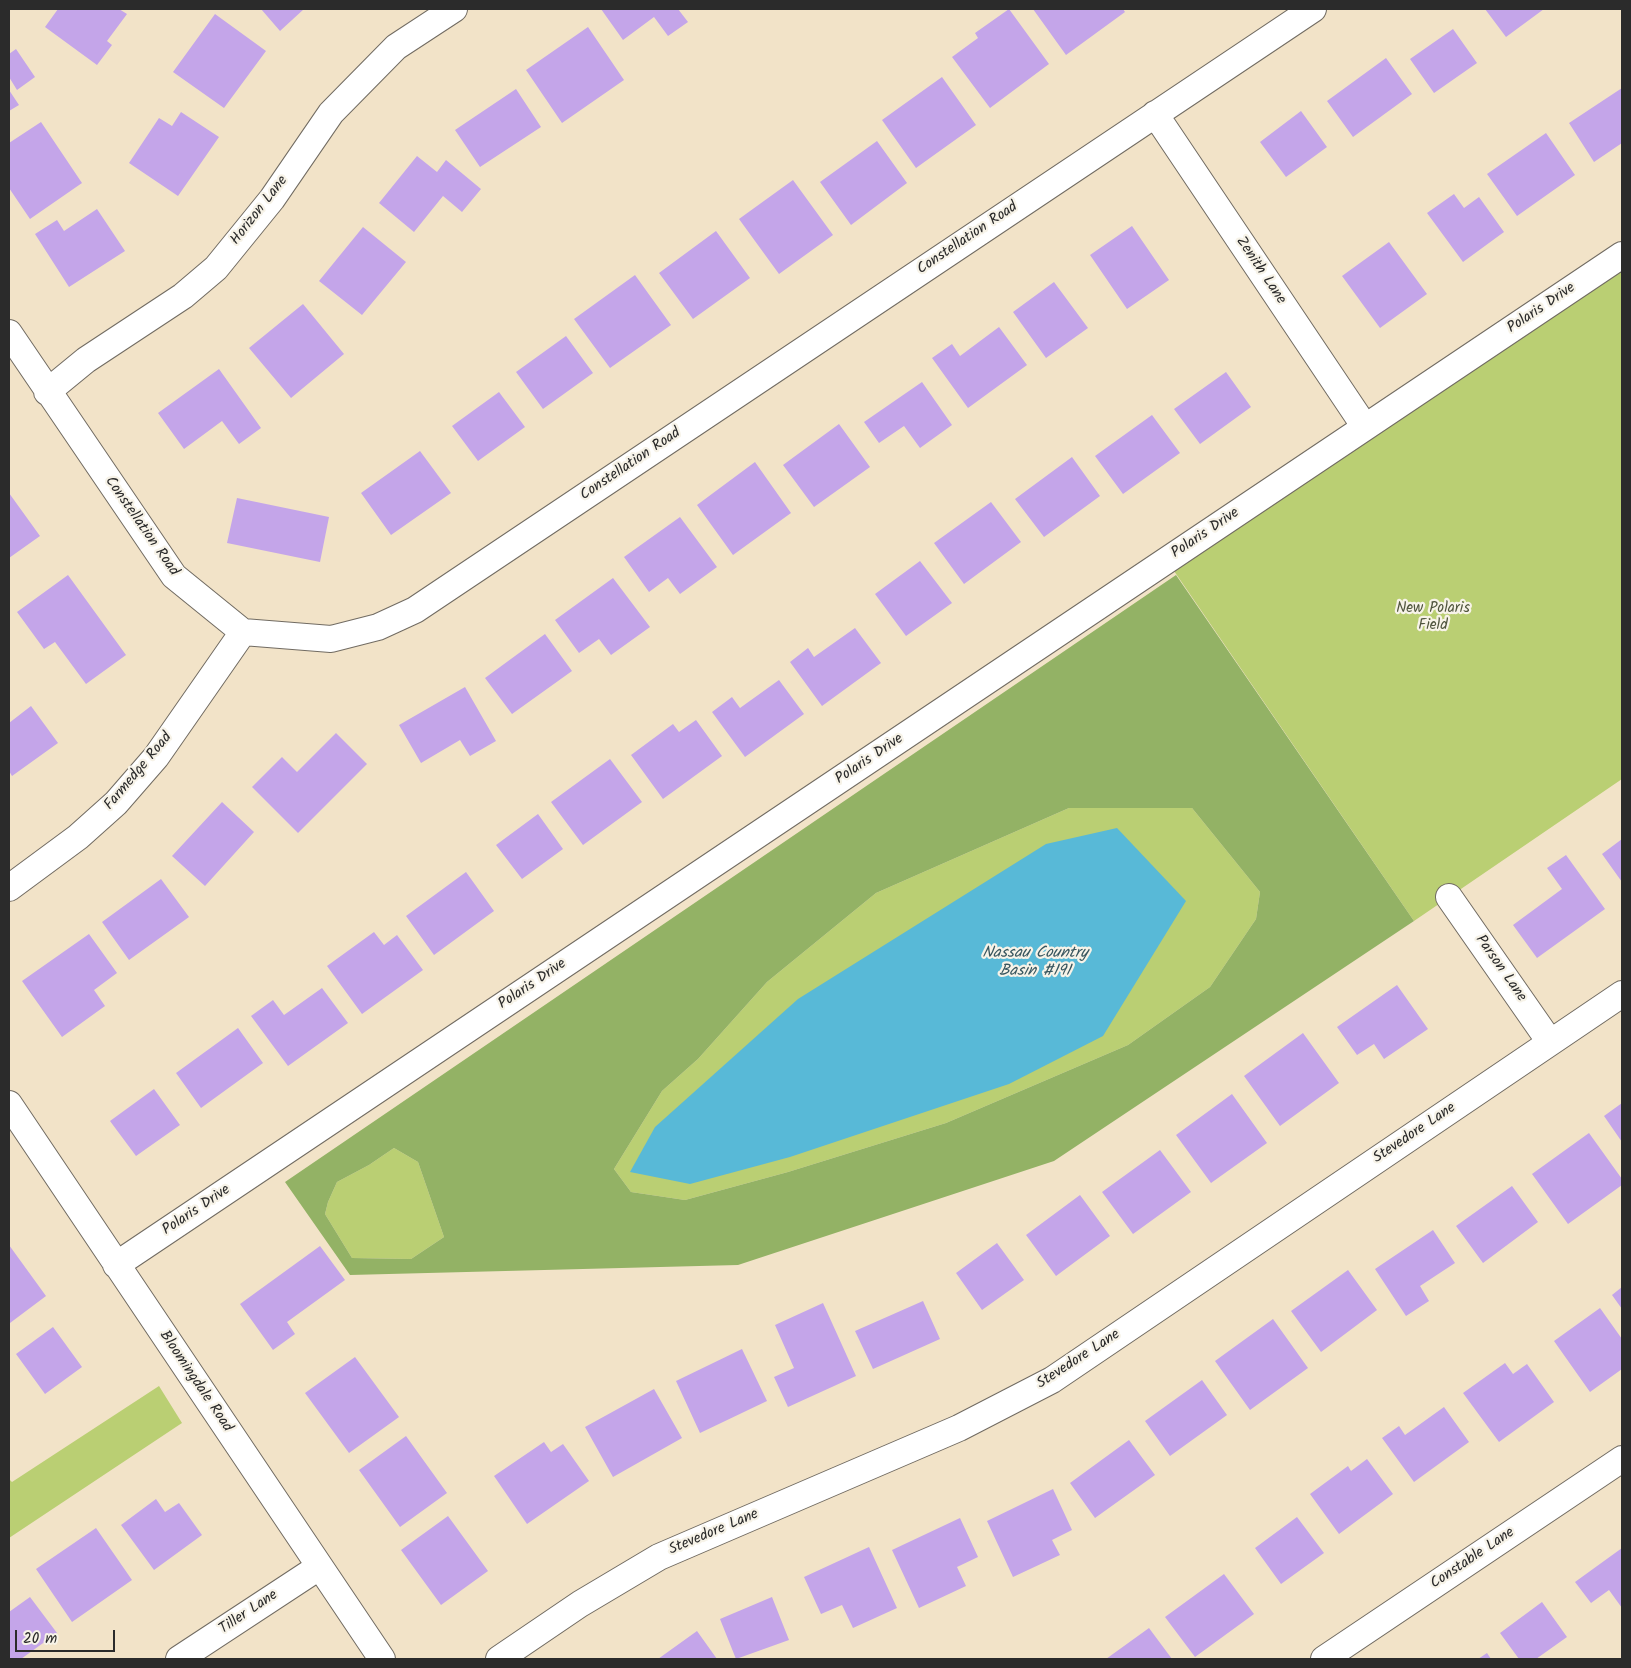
<!DOCTYPE html>
<html>
<head>
<meta charset="utf-8">
<style>
	body { margin:0 }
	#map { position:relative; width:1631px; height:1668px; overflow:hidden; background:#f2e3c8; font-family:Kalam,sans-serif }
	canvas { display:block }
	.frame { position:absolute; inset:0; border:10px solid #2b2b2b; pointer-events:none }
	.scale { position:absolute; left:15px; top:1630px; width:100px; height:22px; box-sizing:border-box; border:2px solid #2b2b2b; border-top:0; padding-left:6px; font-size:15px; line-height:18px; white-space:nowrap; color:#2b2b2b; -webkit-text-stroke:4px #f7f3e8; paint-order:stroke }
</style>
</head>
<body>
<div id="map">
<canvas width="1631" height="1668"></canvas>
<div class="frame"></div>
<div class="scale">20 m</div>
</div>
<script>
const ctx = document.querySelector('canvas').getContext('2d');
ctx.lineJoin = 'round';
function fill(path, color) { ctx.fillStyle = color; ctx.fill(path, 'evenodd'); }
const shape = rows => new Path2D(rows.map(r => 'M' + r).join(''));
function trace(path, color, width, dash) { ctx.strokeStyle = color; ctx.lineWidth = width; ctx.lineCap = dash ? 'butt' : 'round'; ctx.setLineDash(dash || []); ctx.stroke(path); }
function drawText(font, color, halo, rows, align = 'center') {
  ctx.font = font + ' Kalam,sans-serif'; ctx.lineWidth = 4.5; ctx.setLineDash([]); ctx.textBaseline = 'middle'; ctx.strokeStyle = halo; ctx.fillStyle = color; for (const [text, x, y, turn = 0] of rows) {
    ctx.save(); ctx.translate(x, y); ctx.rotate((+turn || 0) * Math.PI / 180); ctx.textAlign = isNaN(turn) ? turn : align; if (halo) ctx.strokeText(text, 0, 0); ctx.fillText(text, 0, 0); ctx.restore();
  }
}
const green = shape([
	[1622,264,1622,779,1414,921,1172,568],
	[1069,808,1192,808,1260,892,1256,919,1210,987,1128,1045,946,1123,788,1172,685,1200,631,1192,614,1169,662,1091,698,1059,767,982,876,893],
	[394,1148,418,1162,444,1237,411,1259,352,1258,325,1214,328,1202,337,1182,369,1165],
	[159,1386,182,1423,9,1538,9,1479,12,1482]
]);
const forest = shape([
	[1176,575,1414,921,1054,1161,738,1265,350,1275,285,1182],
	[1069,808,1192,808,1260,892,1256,919,1210,987,1128,1045,946,1123,788,1172,685,1200,631,1192,614,1169,662,1091,698,1059,767,982,876,893],
	[394,1148,418,1162,444,1237,411,1259,352,1258,325,1214,328,1202,337,1182,369,1165]
]);
const water = shape([
	[1117,828,1186,901,1103,1036,1009,1084,790,1157,690,1184,630,1172,655,1127,798,999,1046,844]
]);
const building = shape([
	[58,9,119,9,127,14,107,41,112,45,97,65,45,27],
	[261,9,304,9,280,31],
	[601,9,678,9,688,22,668,36,654,17,623,40],
	[1009,9,1049,64,990,108,952,57,978,38,975,33],
	[1033,9,1123,9,1125,12,1066,55],
	[1485,9,1544,9,1506,37],
	[215,14,266,51,224,108,173,72],
	[588,27,624,80,562,123,526,70],
	[1453,29,1477,63,1434,93,1410,59],
	[16,49,35,77,17,90,9,77,9,54],
	[1386,58,1412,94,1353,137,1327,101],
	[942,77,976,125,916,168,882,120],
	[1622,88,1622,143,1594,162,1569,123],
	[516,89,541,127,480,167,455,130],
	[9,90,19,105,9,111],
	[1301,111,1327,147,1286,177,1260,142],
	[181,112,219,137,178,196,129,163,159,118,172,126],
	[41,122,82,183,30,219,9,188,9,143],
	[1546,133,1575,175,1517,216,1487,174],
	[877,141,907,183,851,225,820,182],
	[417,156,437,172,446,160,481,189,462,212,443,196,414,232,379,203],
	[793,180,833,235,779,274,739,219],
	[1454,194,1464,208,1479,197,1504,232,1463,262,1427,213],
	[97,209,125,251,69,287,35,234,57,220,64,231],
	[1132,226,1169,280,1127,309,1090,255],
	[363,227,406,262,362,315,319,281],
	[716,231,750,278,693,319,659,273],
	[1389,242,1427,294,1380,328,1342,276],
	[635,275,671,325,610,368,574,319],
	[1054,282,1088,328,1046,358,1013,312],
	[303,304,344,354,291,398,249,348],
	[999,327,1027,365,968,408,932,358,952,344,960,356],
	[566,336,593,373,543,409,516,372],
	[219,369,261,428,239,444,222,421,184,449,158,413],
	[1226,372,1251,407,1200,444,1174,409],
	[922,382,952,425,920,448,904,426,879,443,864,422],
	[499,392,525,427,478,461,452,426],
	[1152,415,1180,453,1123,494,1095,456],
	[839,424,870,467,814,507,783,465],
	[420,451,451,493,391,535,361,493],
	[1072,457,1100,496,1044,537,1015,499],
	[755,462,791,513,733,555,697,505],
	[9,493,40,536,9,558],
	[237,498,329,517,320,562,227,543],
	[991,502,1021,542,964,584,934,543],
	[680,517,717,567,680,594,668,578,649,592,624,557],
	[920,561,952,603,906,636,875,594],
	[68,575,126,655,86,684,55,642,44,649,17,612],
	[613,578,650,627,611,655,599,639,579,653,555,620],
	[855,628,881,663,822,706,790,662,808,648,814,657],
	[545,634,572,671,512,714,485,678],
	[779,680,804,714,745,757,712,712,732,697,740,708],
	[465,687,496,741,470,756,460,740,421,763,399,725],
	[31,706,58,743,12,776,9,771,9,723],
	[696,720,722,756,663,799,631,755,673,724,679,732],
	[336,733,367,764,298,833,252,787,282,757,297,772],
	[610,759,642,802,583,845,551,802],
	[222,802,254,832,205,886,172,856],
	[538,814,563,849,522,879,496,845],
	[1622,839,1622,882,1602,854],
	[1566,855,1605,909,1537,958,1513,925,1562,889,1547,868],
	[466,872,494,911,434,955,406,916],
	[161,879,189,917,129,960,102,922],
	[374,932,384,945,397,935,423,970,362,1014,327,966],
	[89,934,117,973,94,990,105,1006,62,1037,22,981],
	[1397,985,1428,1029,1384,1059,1374,1044,1357,1055,1337,1027],
	[322,988,348,1023,288,1066,251,1016,273,1000,284,1015],
	[238,1028,263,1063,201,1108,176,1073],
	[1303,1033,1339,1083,1280,1126,1244,1076],
	[154,1089,180,1125,136,1156,110,1121],
	[1232,1094,1267,1143,1211,1183,1176,1135],
	[1622,1103,1622,1142,1604,1116],
	[1589,1133,1622,1179,1622,1185,1568,1224,1532,1174],
	[1160,1150,1191,1192,1133,1234,1102,1192],
	[1512,1186,1538,1222,1483,1263,1456,1226],
	[1080,1195,1110,1236,1056,1276,1026,1235],
	[1433,1230,1455,1263,1420,1286,1429,1301,1406,1316,1375,1269],
	[997,1243,1024,1280,982,1310,956,1273],
	[9,1245,46,1296,10,1323,9,1321],
	[320,1246,345,1280,287,1322,295,1334,273,1350,240,1304],
	[1348,1270,1377,1310,1321,1352,1291,1311],
	[1622,1287,1622,1309,1612,1295],
	[923,1301,940,1339,873,1369,855,1331],
	[823,1303,856,1376,788,1407,774,1377,794,1368,775,1325],
	[1600,1308,1622,1339,1622,1369,1590,1392,1554,1341],
	[1273,1319,1308,1368,1250,1410,1215,1361],
	[53,1327,82,1367,45,1394,16,1354],
	[742,1349,767,1401,700,1433,676,1381],
	[355,1357,399,1417,349,1453,305,1393],
	[1505,1363,1513,1374,1527,1364,1554,1402,1499,1442,1463,1393],
	[1202,1380,1227,1415,1170,1456,1145,1421],
	[654,1389,682,1438,613,1477,585,1427],
	[1444,1407,1469,1442,1414,1482,1382,1438,1399,1426,1405,1435],
	[406,1436,447,1493,400,1527,359,1470],
	[1129,1440,1155,1475,1095,1518,1070,1483],
	[544,1442,551,1452,563,1444,589,1481,527,1524,494,1476],
	[1367,1459,1393,1494,1339,1534,1310,1494,1348,1466,1351,1471],
	[1053,1489,1072,1530,1052,1540,1060,1555,1013,1577,987,1521],
	[156,1499,165,1512,179,1503,202,1535,154,1570,121,1525],
	[448,1516,488,1571,441,1605,401,1550],
	[1297,1517,1324,1553,1281,1584,1255,1548],
	[960,1518,978,1557,957,1567,966,1586,919,1608,892,1550],
	[96,1528,132,1580,72,1622,36,1569],
	[869,1547,897,1608,853,1628,842,1605,821,1614,804,1577],
	[1622,1548,1622,1608,1609,1590,1591,1603,1575,1582],
	[1224,1574,1254,1614,1195,1657,1165,1617],
	[30,1597,57,1633,21,1659,9,1659,9,1612],
	[772,1597,789,1640,736,1659,720,1619],
	[1542,1602,1567,1637,1536,1659,1519,1659,1500,1633],
	[1149,1628,1172,1659,1106,1659],
	[697,1631,717,1659,658,1659],
	[1487,1653,1491,1659,1478,1659]
]);
const minor = shape([
	[1155,114,1365,427],
	[9,333,174,576,243,632,331,639,378,627,415,610,1313,9],
	[47,392,86,360,183,296,216,268,272,199,331,113,396,47,454,9],
	[9,888,78,837,116,803,156,757,243,632],
	[1449,897,1550,1042],
	[9,1104,382,1659],
	[116,1265,1622,255],
	[179,1659,319,1567],
	[499,1659,580,1604,659,1557,959,1428,1052,1380,1622,994],
	[1324,1659,1622,1459]
]);
const streetNames = [
	["Horizon Lane",260,211,-52],
	["Constellation Road",968,239,-34],
	["Zenith Lane",1260,271,56],
	["Polaris Drive",1542,309,-34],
	["Constellation Road",631,465,-34],
	["Constellation Road",141,527,55],
	["Polaris Drive",1206,534,-34],
	["Polaris Drive",870,760,-34],
	["Farmedge Road",139,772,-50],
	["Parson Lane",1500,969,55],
	["Polaris Drive",533,985,-34],
	["Stevedore Lane",1415,1134,-34],
	["Polaris Drive",197,1211,-34],
	["Stevedore Lane",1079,1360,-33],
	["Bloomingdale Road",195,1382,56],
	["Stevedore Lane",714,1533,-23],
	["Constable Lane",1473,1559,-34],
	["Tiller Lane",249,1613,-34]
];
const parkNames = [
	["New Polaris",1433,609],
	["Field",1433,626]
];
const waterNames = [
	["Nassau Country",1035,954],
	["Basin #191",1035,972]
];
fill(green, '#bacf73');
fill(forest, '#93b265');
fill(water, '#58b9d7');
fill(building, '#c4a5e9');
trace(minor, '#716b62', 28);
trace(minor, '#fff', 26);
drawText('15px', '#2b2b2b', '#f7f3e8', streetNames);
drawText('15px', '#4f543d', '#f7f3e8', parkNames);
drawText('italic 16px', '#38565f', '#f7f3e8', waterNames);
</script>
</body>
</html>
